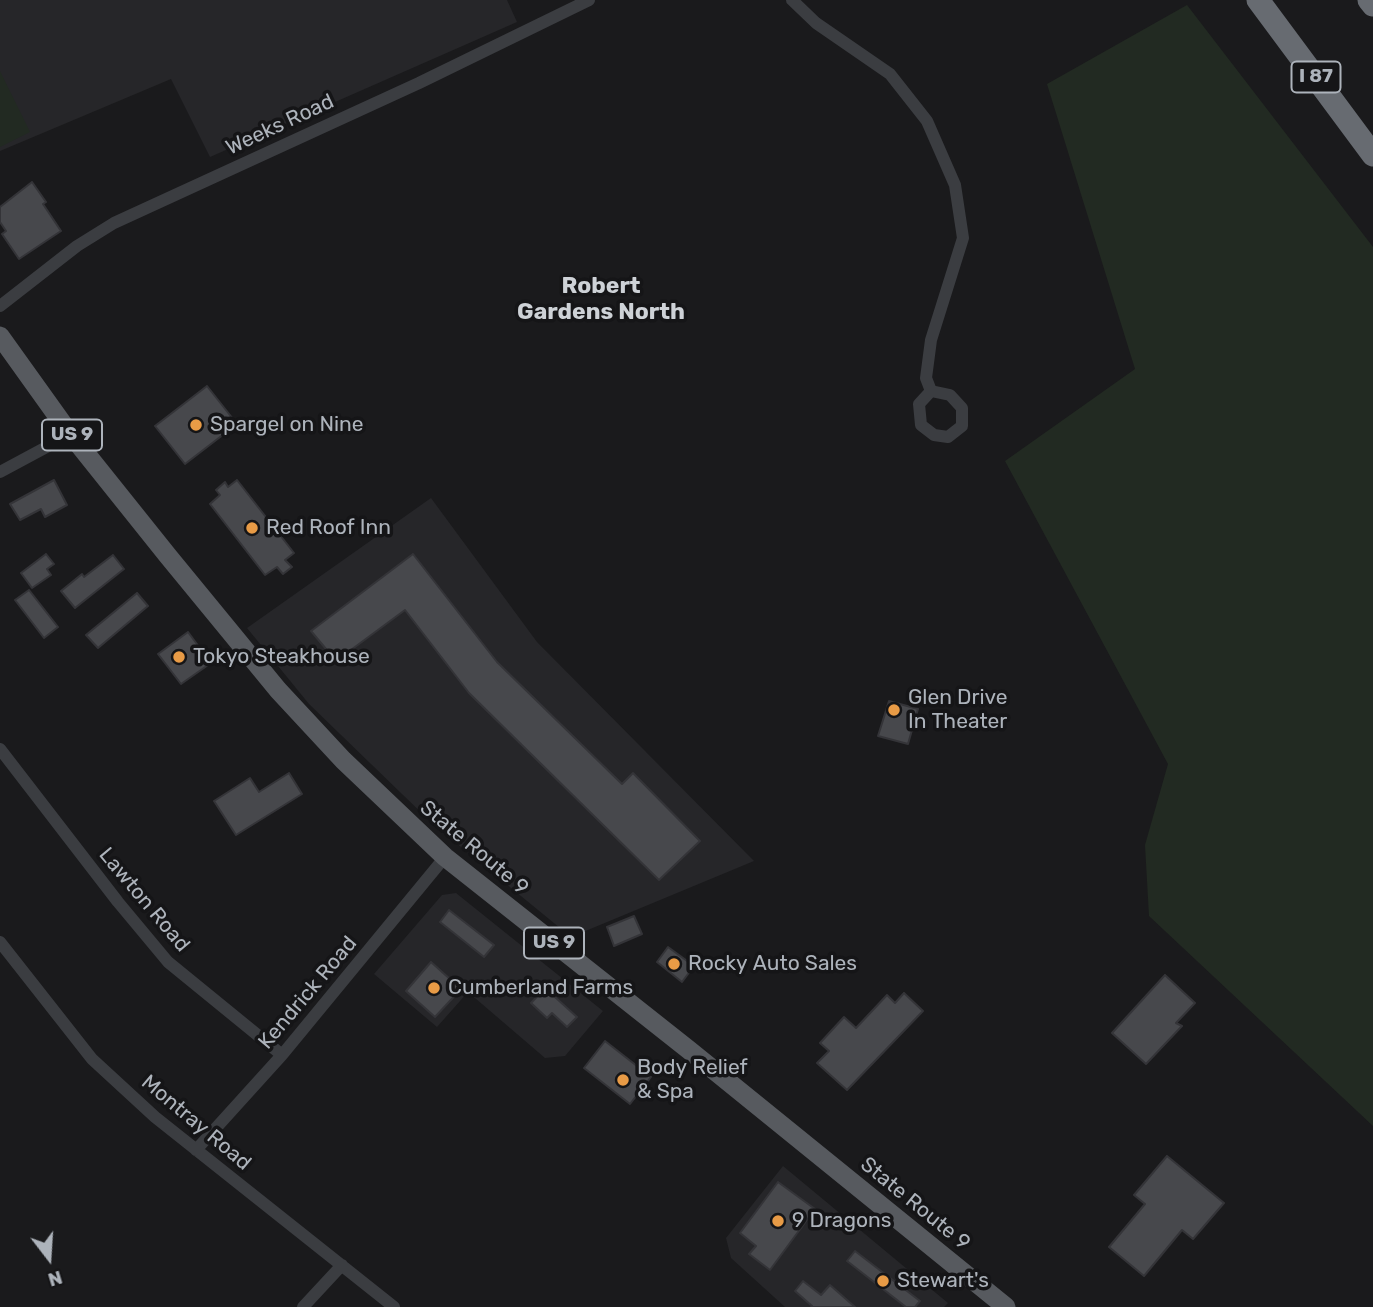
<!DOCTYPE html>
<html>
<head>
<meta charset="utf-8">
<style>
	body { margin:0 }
	#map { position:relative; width:1373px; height:1307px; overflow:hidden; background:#1a1a1c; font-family:Rubik,sans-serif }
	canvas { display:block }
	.north { position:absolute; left:14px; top:1223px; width:70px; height:70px; -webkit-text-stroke:5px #151517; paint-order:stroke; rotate:163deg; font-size:19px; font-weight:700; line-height:28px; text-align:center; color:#adb3bb }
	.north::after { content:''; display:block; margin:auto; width:24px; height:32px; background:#adb3bb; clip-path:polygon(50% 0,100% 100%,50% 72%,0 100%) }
</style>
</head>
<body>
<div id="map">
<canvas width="1373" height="1307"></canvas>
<div class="north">N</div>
</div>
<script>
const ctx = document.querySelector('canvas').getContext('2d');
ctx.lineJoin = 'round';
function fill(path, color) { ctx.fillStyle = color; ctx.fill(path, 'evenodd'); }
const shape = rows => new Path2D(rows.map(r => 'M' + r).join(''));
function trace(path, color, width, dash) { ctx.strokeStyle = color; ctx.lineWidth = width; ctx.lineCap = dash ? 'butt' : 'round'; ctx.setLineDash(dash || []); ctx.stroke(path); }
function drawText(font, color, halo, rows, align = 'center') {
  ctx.font = font + ' Rubik,sans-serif'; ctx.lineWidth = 7; ctx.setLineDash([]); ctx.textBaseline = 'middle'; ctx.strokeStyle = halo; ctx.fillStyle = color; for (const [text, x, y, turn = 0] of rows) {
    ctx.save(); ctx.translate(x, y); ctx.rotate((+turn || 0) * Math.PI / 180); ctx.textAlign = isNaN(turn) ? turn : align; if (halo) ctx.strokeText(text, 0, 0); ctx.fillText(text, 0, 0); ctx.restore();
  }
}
const built = shape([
	[0,0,507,0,517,22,210,157,171,79,0,151],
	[431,498,537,642,754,861,571,937,433,824,309,704,247,628],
	[456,893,603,1011,565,1056,545,1058,468,992,437,1027,374,974,442,895],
	[783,1166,948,1303,944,1307,785,1307,731,1258,726,1238]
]);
const green = shape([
	[1187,5,1373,247,1373,1126,1149,916,1145,845,1168,764,1005,461,1135,369,1047,84],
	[0,71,30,132,0,147]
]);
const building = shape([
	[32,182,46,202,43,204,61,231,19,259,2,234,6,231,0,222,0,207,32,182],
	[207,386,237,424,185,464,155,426,207,386],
	[54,480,67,505,45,517,41,509,20,520,10,504,54,480],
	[237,480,294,553,285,560,292,567,283,574,277,567,265,575,210,504,220,495,216,490,225,482,228,487,237,480],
	[46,554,54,564,47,569,51,575,32,588,21,573,46,554],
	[413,554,497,662,622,784,633,773,700,841,659,880,469,693,405,610,336,661,311,631,413,554],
	[113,555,124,569,75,608,61,591,82,574,84,577,113,555],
	[29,590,58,627,44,638,15,600,29,590],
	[137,593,148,606,98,648,86,635,137,593],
	[188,632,211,663,181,684,158,654,188,632],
	[889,701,918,709,908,744,878,736,889,701],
	[289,773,302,794,236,835,214,801,250,778,259,792,289,773],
	[449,910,494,945,484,957,440,922,449,910],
	[634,916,642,934,614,946,607,927,634,916],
	[668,947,694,966,682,982,657,962,668,947],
	[431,962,461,989,435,1017,406,991,431,962],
	[1165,975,1195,1003,1176,1023,1182,1026,1146,1064,1112,1033,1165,975],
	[545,988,577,1017,567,1027,552,1013,547,1018,531,1003,545,988],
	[904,993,923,1011,847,1090,817,1063,829,1051,820,1043,844,1017,856,1028,887,995,895,1003,904,993],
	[605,1041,651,1077,630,1104,584,1068,605,1041],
	[1167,1156,1224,1203,1193,1239,1182,1230,1144,1276,1109,1247,1145,1204,1134,1195,1167,1156],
	[778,1182,815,1209,770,1270,749,1254,756,1246,740,1233,778,1182],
	[855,1251,920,1301,915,1307,906,1307,847,1261,855,1251],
	[803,1281,821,1295,830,1285,855,1307,811,1307,812,1306,795,1291,803,1281]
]);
const minor = shape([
	[792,0,816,23,890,74,927,121,955,185,963,238,931,340,926,378,931,391],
	[0,306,77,246,114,223,419,83,589,0],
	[931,391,950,395,962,408,962,426,948,437,934,435,921,425,919,404,931,391],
	[0,472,54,443,68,431],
	[0,749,118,902,168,962,282,1055],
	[0,942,92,1059,155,1117,394,1307],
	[196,1150,282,1055,445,857],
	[303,1307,342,1265]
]);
const primary = shape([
	[0,336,68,431,168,556,278,690,343,760,445,857,689,1050,1006,1307]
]);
const motorway = shape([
	[1258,0,1373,155],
	[1369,0,1373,5]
]);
const markers = [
	[196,425,7,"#e89b46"],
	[252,528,7,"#e89b46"],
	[179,657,7,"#e89b46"],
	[894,710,7,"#e89b46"],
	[674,964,7,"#e89b46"],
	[434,988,7,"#e89b46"],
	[623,1080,7,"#e89b46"],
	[778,1221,7,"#e89b46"],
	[883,1281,7,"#e89b46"]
];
const shields = [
	[1316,77,49],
	[72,435,60],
	[554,943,60]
];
const shieldNames = [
	["I 87",1316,77],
	["US 9",72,435],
	["US 9",554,943]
];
const streetNames = [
	["Weeks Road",280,125,-25],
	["State Route 9",474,848,40],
	["Lawton Road",144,900,50],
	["Kendrick Road",308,993,-50],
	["Montray Road",196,1123,40],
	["State Route 9",915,1204,39]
];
const poiNames = [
	["Spargel on Nine",210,425],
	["Red Roof Inn",266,528],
	["Tokyo Steakhouse",193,657],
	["Glen Drive",908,698],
	["In Theater",908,722],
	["Rocky Auto Sales",688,964],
	["Cumberland Farms",448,988],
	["Body Relief",637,1068],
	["& Spa",637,1092],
	["9 Dragons",792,1221],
	["Stewart's",897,1281]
];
const neighbourhoodNames = [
	["Robert",601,286],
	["Gardens North",601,312]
];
fill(built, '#262629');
fill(green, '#222a22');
fill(building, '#47484c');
trace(building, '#343438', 2);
trace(minor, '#3b3d41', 12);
trace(primary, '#575a5f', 19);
trace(motorway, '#676b71', 23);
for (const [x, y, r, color] of markers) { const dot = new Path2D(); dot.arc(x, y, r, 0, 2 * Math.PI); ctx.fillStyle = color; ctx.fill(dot); trace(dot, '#151517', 2.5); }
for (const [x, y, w] of shields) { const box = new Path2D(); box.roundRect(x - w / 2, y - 15.5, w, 31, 5); ctx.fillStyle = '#151517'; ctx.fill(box); trace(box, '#adb3bb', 2); }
drawText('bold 19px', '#adb3bb', null, shieldNames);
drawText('21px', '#adb3bb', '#151517', streetNames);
drawText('21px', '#adb3bb', '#151517', poiNames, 'left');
drawText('bold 23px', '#ced2d7', '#151517', neighbourhoodNames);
</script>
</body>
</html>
